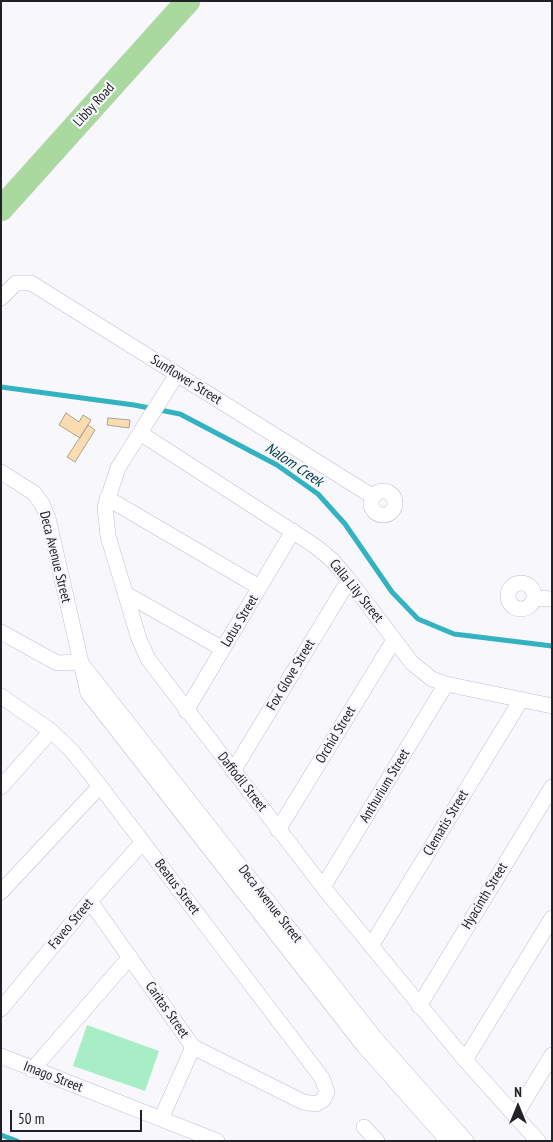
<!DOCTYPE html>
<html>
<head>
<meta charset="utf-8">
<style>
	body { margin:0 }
	#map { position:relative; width:553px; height:1142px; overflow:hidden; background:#f8f8fc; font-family:"PT Sans Narrow",sans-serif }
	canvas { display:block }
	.frame { position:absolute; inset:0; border:2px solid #232128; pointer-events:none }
	.north { position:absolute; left:493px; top:1082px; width:50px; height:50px; -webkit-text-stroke:4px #f8f8fc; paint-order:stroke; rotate:0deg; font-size:14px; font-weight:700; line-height:20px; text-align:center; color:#232128 }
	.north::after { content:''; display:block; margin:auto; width:18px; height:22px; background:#232128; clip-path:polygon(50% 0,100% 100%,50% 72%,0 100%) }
	.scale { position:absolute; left:10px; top:1110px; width:132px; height:22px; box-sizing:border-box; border:2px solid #232128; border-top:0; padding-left:6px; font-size:15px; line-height:18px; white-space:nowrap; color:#232128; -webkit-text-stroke:4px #f8f8fc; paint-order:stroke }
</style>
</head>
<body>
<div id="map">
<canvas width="553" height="1142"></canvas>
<div class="frame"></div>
<div class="north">N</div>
<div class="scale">50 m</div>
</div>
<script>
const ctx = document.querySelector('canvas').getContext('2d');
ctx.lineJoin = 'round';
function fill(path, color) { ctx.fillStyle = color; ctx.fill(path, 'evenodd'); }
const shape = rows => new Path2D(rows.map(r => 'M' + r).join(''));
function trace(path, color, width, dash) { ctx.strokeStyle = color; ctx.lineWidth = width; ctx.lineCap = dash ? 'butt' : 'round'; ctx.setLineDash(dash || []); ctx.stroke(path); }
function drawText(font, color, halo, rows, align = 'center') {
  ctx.font = font + ' "PT Sans Narrow",sans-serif'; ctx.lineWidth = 4.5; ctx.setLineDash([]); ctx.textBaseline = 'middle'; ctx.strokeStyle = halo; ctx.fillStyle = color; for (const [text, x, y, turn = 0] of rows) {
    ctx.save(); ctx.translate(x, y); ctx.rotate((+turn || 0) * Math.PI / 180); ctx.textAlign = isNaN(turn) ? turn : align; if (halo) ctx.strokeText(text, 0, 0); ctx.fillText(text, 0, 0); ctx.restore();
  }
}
const green = shape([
	[87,1025,159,1051,145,1091,73,1066]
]);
const stream = shape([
	[1,387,134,405,180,414,277,465,318,494,345,524,392,592,418,619,454,634,552,646],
	[1,1135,17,1141]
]);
const building = shape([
	[66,413,79,422,83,415,91,420,80,438,59,425,66,413],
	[108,418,130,420,129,428,107,425,108,418],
	[88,425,95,430,75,462,67,457,88,425]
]);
const minor = shape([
	[1,298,16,283,31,283,372,496],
	[177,374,118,468,105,507,108,536,139,639,148,659,323,887,465,1060,538,1141],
	[140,433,315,546,333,561,349,580,412,663,432,679,446,684,552,706],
	[1,472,34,493,42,504,48,518,88,693,363,1045,448,1141],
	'371 503a12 12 0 1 1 24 0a12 12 0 1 1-24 0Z',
	[107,498,259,587],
	'508 596a13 13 0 1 1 26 0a13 13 0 1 1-26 0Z',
	[126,594,223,649],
	[535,598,552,599],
	[1,632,57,663,80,662],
	[84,667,374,1037,466,1141],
	[1,696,51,731,71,750,100,786,322,1078,327,1092,323,1100,316,1104,303,1102,193,1047,90,901],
	[186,711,293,531],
	[233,771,349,580],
	[1,787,51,731],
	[278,830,394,640],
	[323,887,446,684],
	[1,892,100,786],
	[371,946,521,700],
	[419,1006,552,787],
	[1,1009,90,901,143,842],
	[1,1056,217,1141],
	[465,1060,552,918],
	[32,1070,130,957],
	[515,1116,552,1055],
	[161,1119,193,1047],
	[364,1127,377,1141]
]);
const primary = shape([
	[1,209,188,1]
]);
const streetNames = [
	["Libby Road",94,105,-48],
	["Sunflower Street",186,380,32],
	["Deca Avenue Street",55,557,76],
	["Calla Lily Street",356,591,51],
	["Lotus Street",240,621,-59],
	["Fox Glove Street",291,675,-59],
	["Orchid Street",336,735,-59],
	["Daffodil Street",242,782,52],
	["Anthurium Street",385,786,-59],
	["Clematis Street",446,823,-59],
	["Beatus Street",177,887,53],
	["Hyacinth Street",485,896,-59],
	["Deca Avenue Street",270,904,52],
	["Faveo Street",71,924,-50],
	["Caritas Street",167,1010,55],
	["Imago Street",53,1077,21]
];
const waterNames = [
	["Nalom Creek",294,465,34]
];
fill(green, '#a7edc5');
trace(stream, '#33b2c1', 5);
fill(building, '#f9ddb1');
trace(building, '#ada190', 1);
trace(minor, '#c0bccf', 16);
trace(primary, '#d3d3d4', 25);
trace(minor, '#fff', 15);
trace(primary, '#a9d99e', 24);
drawText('14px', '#232128', '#f8f8fc', streetNames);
drawText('italic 15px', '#074047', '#f8f8fc', waterNames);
</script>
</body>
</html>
